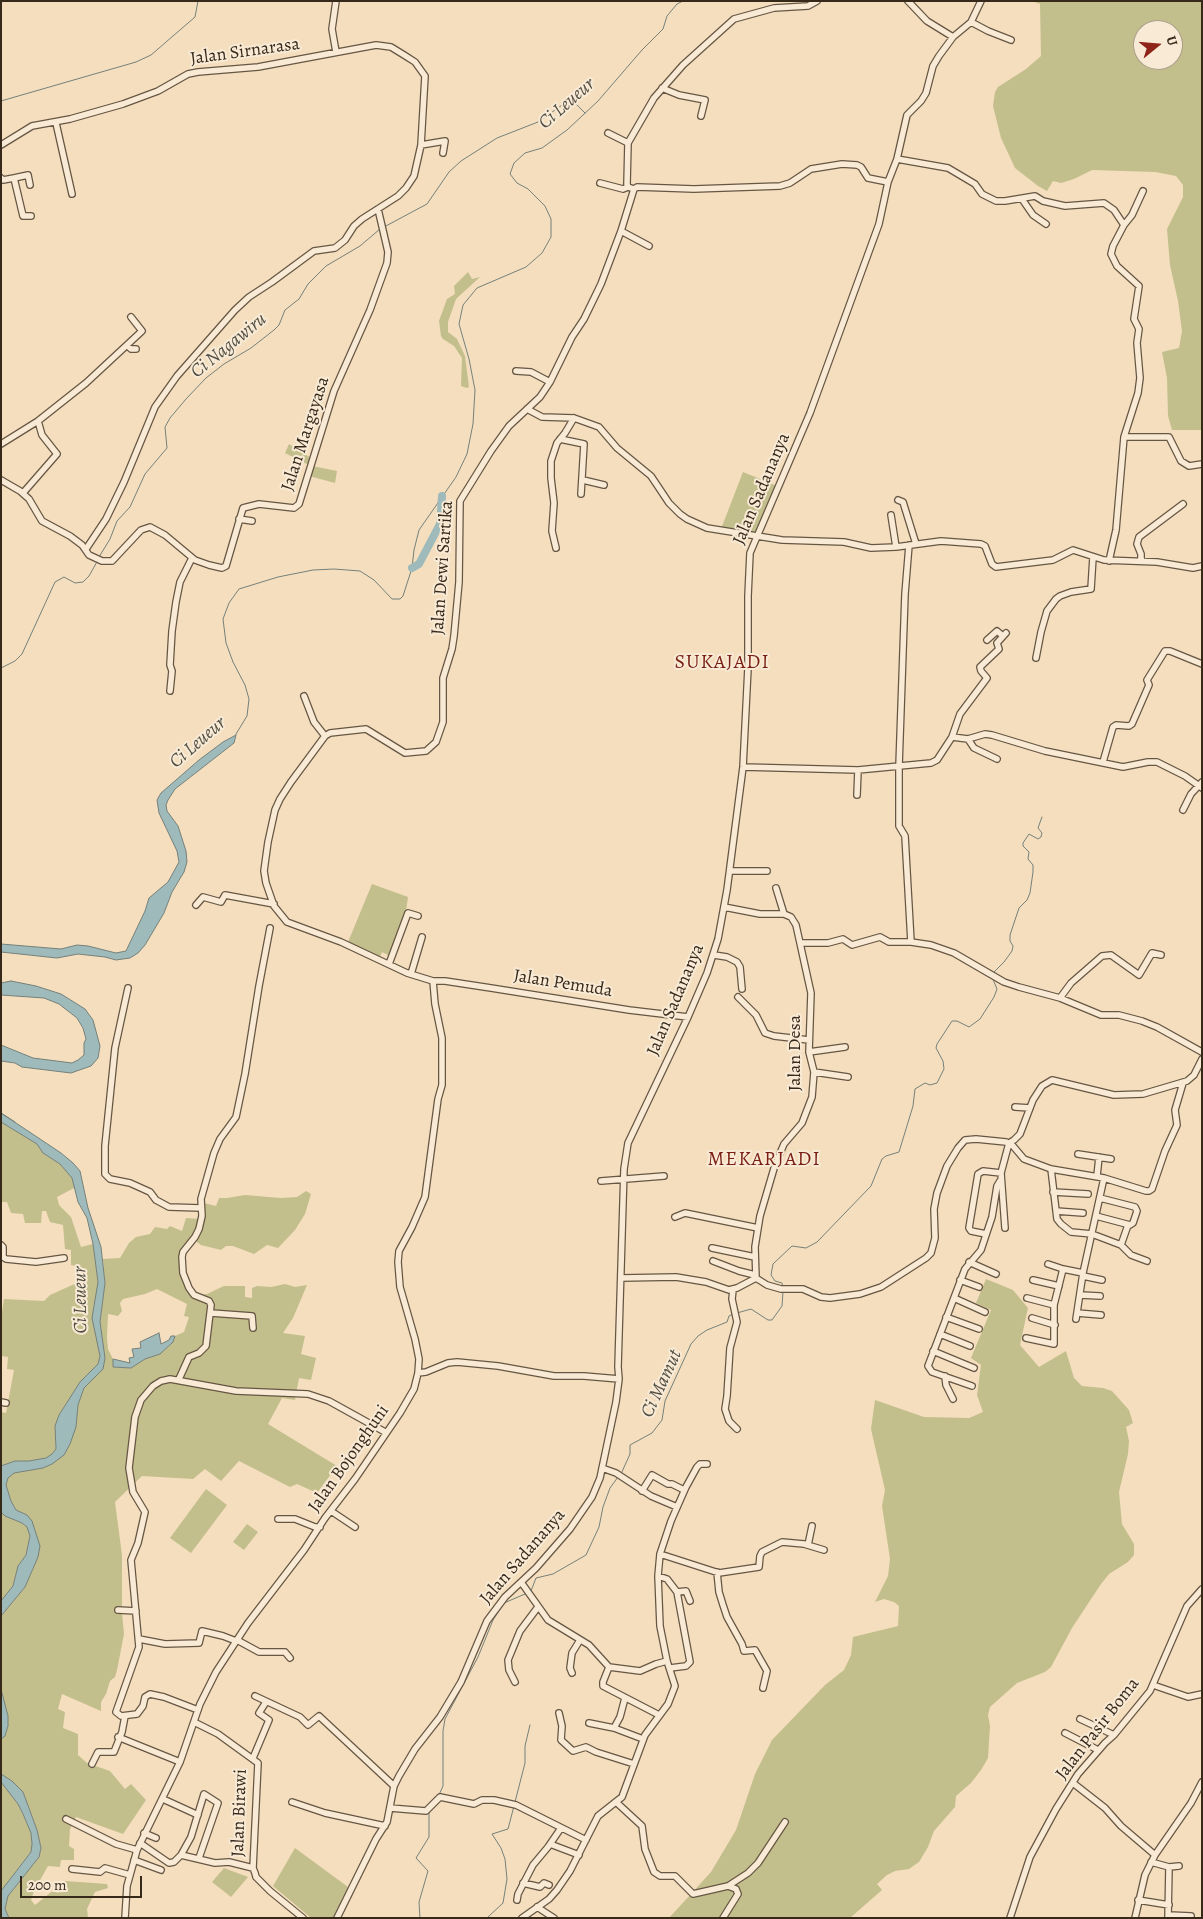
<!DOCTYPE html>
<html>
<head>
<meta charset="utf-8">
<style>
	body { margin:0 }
	#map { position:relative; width:1203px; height:1919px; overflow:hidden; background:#f4debe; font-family:Alegreya,serif }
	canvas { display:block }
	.frame { position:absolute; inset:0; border:2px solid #36291a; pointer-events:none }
	.north { position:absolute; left:1133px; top:20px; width:50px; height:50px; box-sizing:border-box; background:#f8ead5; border:1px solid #aa9d8a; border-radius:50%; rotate:73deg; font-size:14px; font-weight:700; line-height:20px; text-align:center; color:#36291a }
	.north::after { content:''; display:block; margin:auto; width:18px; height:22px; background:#8f2418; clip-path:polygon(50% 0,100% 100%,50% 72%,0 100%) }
	.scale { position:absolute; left:20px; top:1876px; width:122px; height:22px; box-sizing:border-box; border:2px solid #36291a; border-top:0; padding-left:6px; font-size:15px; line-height:18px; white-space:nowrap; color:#36291a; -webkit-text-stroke:4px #f8ead5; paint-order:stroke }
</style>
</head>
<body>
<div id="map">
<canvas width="1203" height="1919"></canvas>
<div class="frame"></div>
<div class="north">U</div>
<div class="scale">200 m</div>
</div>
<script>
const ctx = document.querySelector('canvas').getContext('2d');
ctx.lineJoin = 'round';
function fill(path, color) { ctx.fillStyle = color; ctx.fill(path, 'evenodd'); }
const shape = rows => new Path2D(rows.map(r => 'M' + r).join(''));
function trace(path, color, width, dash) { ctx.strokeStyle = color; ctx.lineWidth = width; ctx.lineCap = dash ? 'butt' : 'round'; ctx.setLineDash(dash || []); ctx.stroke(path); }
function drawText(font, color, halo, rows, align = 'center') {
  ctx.font = font + ' Alegreya,serif'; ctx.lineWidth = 4; ctx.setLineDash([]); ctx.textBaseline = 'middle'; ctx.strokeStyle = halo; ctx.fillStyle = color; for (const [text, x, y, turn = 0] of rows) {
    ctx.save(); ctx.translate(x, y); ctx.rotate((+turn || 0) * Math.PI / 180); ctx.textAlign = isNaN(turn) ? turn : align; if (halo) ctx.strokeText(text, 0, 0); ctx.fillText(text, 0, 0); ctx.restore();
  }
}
const green = shape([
	[1032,1,1202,1,1202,430,1172,430,1168,416,1167,378,1162,352,1179,348,1182,331,1178,301,1170,265,1167,229,1183,197,1183,185,1176,176,1155,172,1092,170,1074,179,1061,183,1053,181,1047,191,1038,186,1015,168,1001,138,993,106,995,92,998,87,1026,69,1041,56,1040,4],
	[1143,30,1173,30,1173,60,1143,60],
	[468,272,472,279,480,277,456,299,448,322,448,332,457,339,465,356,469,387,467,388,461,386,462,358,454,346,443,339,441,336,439,321,447,299,455,294,454,286],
	[289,444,311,458,309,465,285,453],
	[312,466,337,471,335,483,309,476],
	[743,472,777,486,754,536,721,529],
	[372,884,408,897,404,924,390,956,382,952,380,957,348,942],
	[1,1122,37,1144,43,1153,60,1164,72,1178,76,1187,57,1197,59,1205,71,1217,81,1247,93,1244,98,1282,97,1298,93,1308,100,1356,98,1364,80,1382,59,1415,55,1436,56,1449,52,1455,46,1458,29,1461,15,1461,1,1466,1,1412,6,1413,14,1370,7,1369,8,1357,1,1356,1,1319,4,1299,44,1301,50,1295,79,1282,84,1275,87,1274,86,1269,71,1265,71,1250,65,1249,63,1225,50,1222,46,1211,42,1211,41,1223,25,1223,23,1214,11,1213,7,1202,1,1202],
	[306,1191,311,1194,305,1214,295,1230,278,1248,267,1245,254,1254,233,1246,226,1246,221,1250,201,1245,194,1240,181,1261,195,1296,207,1294,224,1286,245,1286,245,1297,252,1298,252,1288,257,1286,271,1287,285,1284,295,1287,307,1285,293,1318,283,1333,305,1336,301,1354,316,1358,311,1380,299,1378,295,1400,282,1398,268,1424,337,1466,317,1493,297,1484,290,1487,239,1461,221,1481,205,1469,193,1479,142,1476,115,1502,122,1555,122,1613,124,1634,117,1670,115,1677,110,1681,106,1694,101,1702,101,1711,62,1694,58,1709,65,1712,63,1728,78,1734,78,1755,87,1763,110,1771,125,1789,131,1784,146,1800,123,1834,76,1817,70,1829,69,1846,74,1849,74,1860,61,1860,60,1867,48,1866,34,1891,31,1900,35,1905,65,1881,107,1884,108,1888,95,1892,87,1909,88,1918,9,1918,5,1909,8,1896,39,1857,41,1848,37,1830,23,1792,12,1781,1,1774,1,1739,5,1736,8,1727,8,1716,1,1689,1,1616,25,1587,38,1557,27,1515,16,1510,11,1501,6,1485,8,1478,14,1473,43,1468,52,1464,76,1427,78,1405,84,1388,103,1369,100,1322,105,1283,103,1259,120,1258,129,1243,136,1237,150,1234,155,1227,167,1229,170,1226,182,1231,186,1218,201,1219,204,1203,216,1206,219,1198,227,1198,245,1195,281,1198,297,1197],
	[157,1289,187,1304,184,1316,189,1317,184,1332,175,1336,173,1342,160,1354,145,1359,131,1368,113,1367,113,1359,108,1349,107,1338,108,1314,118,1316,122,1311,120,1303,123,1299,145,1294],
	[986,1279,1013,1290,1028,1308,1020,1345,1039,1367,1066,1351,1074,1378,1082,1386,1103,1388,1112,1391,1129,1410,1133,1423,1126,1427,1129,1441,1128,1454,1119,1492,1122,1524,1134,1544,1134,1555,1128,1562,1109,1574,1101,1584,1072,1628,1051,1667,1045,1672,1017,1683,990,1707,988,1715,990,1726,988,1758,981,1770,971,1783,956,1796,955,1807,934,1831,928,1847,919,1862,909,1869,895,1871,887,1875,877,1884,882,1890,850,1918,669,1918,711,1872,736,1830,755,1774,772,1740,825,1685,844,1670,851,1655,853,1637,898,1626,899,1606,894,1602,884,1599,875,1602,888,1576,890,1559,882,1506,885,1490,871,1429,875,1400,924,1417,969,1418,983,1412,977,1395,981,1365,971,1358,991,1310,976,1303],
	[206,1489,227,1505,191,1553,170,1538],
	[1,1512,5,1516,22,1523,27,1527,30,1536,26,1555,18,1566,13,1586,1,1601],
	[247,1524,258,1532,244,1550,233,1542],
	[1,1782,18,1804,31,1833,32,1844,31,1852,1,1891],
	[295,1848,348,1887,333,1918,311,1918,273,1886],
	[224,1868,248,1877,231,1897,212,1882]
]);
const water = shape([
	[236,735,234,743,175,789,168,800,166,805,167,811,178,826,186,851,187,862,184,872,172,892,164,913,145,945,138,953,130,958,116,960,105,957,78,954,57,958,1,952,1,944,61,949,77,945,88,946,116,953,126,951,145,911,149,898,168,882,179,862,177,851,159,813,157,800,161,793,199,760,223,742,236,735],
	[11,981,36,986,61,994,85,1009,93,1020,100,1046,98,1058,91,1066,71,1073,22,1067,15,1063,1,1061,1,1045,33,1058,72,1063,78,1060,84,1055,84,1043,86,1039,83,1028,77,1018,59,1004,44,998,1,995,1,983,11,981],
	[1,1113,61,1153,73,1163,80,1171,88,1208,101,1247,105,1283,100,1322,105,1358,103,1369,84,1388,78,1405,76,1427,70,1444,64,1455,52,1464,43,1468,14,1473,8,1478,6,1485,11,1501,16,1510,27,1515,32,1521,40,1546,38,1557,25,1587,1,1616,1,1601,13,1586,18,1566,26,1555,30,1536,27,1527,22,1523,5,1516,1,1512,1,1466,15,1461,29,1461,46,1458,52,1454,56,1449,55,1426,59,1415,80,1382,98,1364,100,1356,92,1318,98,1282,93,1244,87,1218,78,1202,72,1178,60,1164,43,1153,37,1144,1,1122,1,1113],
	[159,1333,161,1344,169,1340,171,1336,175,1336,173,1342,160,1354,145,1359,131,1368,113,1367,113,1359,130,1363,129,1358,134,1357,132,1349,141,1348,140,1342,159,1333],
	[1,1689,8,1716,8,1726,5,1736,1,1739,1,1689],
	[1,1774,12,1781,23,1792,37,1830,41,1848,39,1857,8,1896,5,1909,9,1918,1,1918,1,1891,31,1852,32,1844,31,1833,23,1814,18,1804,1,1782,1,1774]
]);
const stream = shape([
	[1,101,136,62,151,55,195,17,198,1],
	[384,227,427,204,449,172,461,161,497,138,538,122,565,103,571,101,575,103,585,113],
	[99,557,110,539,117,521,130,507,145,474,167,448,165,427,170,418,186,399,206,378,224,364,251,348,274,330,279,325,285,310,299,299,308,284,326,266,360,246,380,229],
	[1,668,15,661,22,654,55,582,64,577,75,583,83,582,89,576,98,560],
	[236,734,247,716,249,699,245,685,233,662,226,643,223,619,229,603,239,589,278,577,313,570,334,569,360,571,374,580,392,599,400,599,403,596,412,568,414,550,419,530,456,477,467,454,473,424,475,390,469,359,459,324,463,305,477,288,526,267,542,253,551,237,551,219,545,206,528,189,517,183,510,174,514,163,525,153,542,148,567,130,598,101,642,50,663,29,667,16,677,4,683,1],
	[993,973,1004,962,1012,951,1013,946,1010,941,1010,935,1019,908,1027,900,1030,893,1033,872,1033,865,1028,859,1029,852,1023,846,1023,843,1029,834,1038,839,1041,837,1042,833,1038,828,1042,817],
	[1,1113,15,1122],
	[783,1288,782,1283,775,1281,771,1275,773,1264,792,1246,806,1248,817,1242,871,1186,882,1159,886,1156,899,1152,913,1106,915,1089,925,1083,930,1085,937,1083,944,1069,943,1061,936,1048,937,1044,952,1021,957,1021,969,1027,980,1019,994,997,997,989,992,977],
	[737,1313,751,1309,768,1320,772,1320,782,1306,783,1292],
	[621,1474,630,1454,630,1445,652,1433,662,1420,665,1401,691,1344,698,1336,707,1330,727,1322,729,1316,733,1314],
	[531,1591,536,1578,553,1574,586,1555,599,1527,603,1507,610,1488,618,1477],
	[439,1795,443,1786,443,1731,445,1719,478,1657,493,1620,504,1603,525,1594],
	[515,1802,525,1763,525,1746,530,1725],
	[420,1918,419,1902,428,1871,416,1858,429,1837,429,1812],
	[487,1918,503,1903,507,1879,505,1859,501,1848,492,1834,508,1829,514,1806]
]);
const river = shape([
	[412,568,419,564,440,524,442,496]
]);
const minor = shape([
	[336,1,332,29,336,52],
	[908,1,927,21,953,37],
	[971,22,988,31,1011,40],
	[662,88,679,95,705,100,701,116],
	[56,123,72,194],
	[608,133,628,143],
	[1,145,32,126,70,119,123,104,158,91,188,74,198,72,258,67,376,45,391,47,404,55,415,62,425,76,421,145,414,176,406,188,398,196,362,219,354,226,345,240,335,248,314,251,272,282,249,297,235,310,177,376,155,407,124,482,106,519,86,549],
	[421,145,445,141,443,153],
	[897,159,948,168,975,184,982,194,996,201,1005,201,1035,196,1043,201,1065,206,1104,203,1114,210,1124,225,1113,246,1111,254,1117,266,1139,286,1134,319,1139,329,1137,343,1140,378,1138,393,1124,437,1116,530,1109,561],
	[1,178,3,180,14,178,23,216,31,216],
	[14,178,28,175,30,185],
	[600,183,623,189,628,187],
	[634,189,628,187,627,184,628,143,654,98,683,65,734,19,774,8,808,6,817,1],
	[1022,199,1033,215,1046,224],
	[1124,225,1132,215,1143,191],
	[621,231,649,246],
	[127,345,131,349,136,349],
	[516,371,531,372,550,382],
	[527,409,542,417,574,418,599,427,617,448,651,476,669,503,680,514,687,519,707,528,782,540,844,542,871,548,896,547,941,541,981,544,985,546,992,564,996,567,1053,560,1073,550,1104,560,1157,562,1193,568,1202,566],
	[1124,437,1169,437,1181,461,1189,466,1202,464],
	[560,439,584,444,581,494],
	[1,444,38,421],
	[1,480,20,491,29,499,42,521,70,536,82,545,89,555,102,561,112,561,141,530,150,527,165,535,195,560,209,565,222,568,226,566,243,508,259,504,294,508,299,504,334,391,370,310,387,263,388,252,378,209],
	[583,480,604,485],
	[23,493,57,454,42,435,38,421,86,383,142,331,131,317],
	[898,500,903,502,916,544],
	[891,515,896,547],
	[239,519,252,521],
	[909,545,905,594,899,766,899,826,905,836,911,942],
	[556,548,552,531,554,503,551,478,551,461,557,443,565,433,574,418],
	[1141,561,1141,554,1137,544,1139,537,1183,504],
	[987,640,997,631,1003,636],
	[1036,658,1041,632,1047,611,1056,599,1060,596,1071,592,1091,589,1093,557],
	[170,691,172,671,170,665,172,631,176,602,180,582,192,558],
	[304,696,314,722,325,736],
	[952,737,968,739,985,734,992,735,1045,751,1123,767,1148,762,1157,762,1185,776,1202,788],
	[968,739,974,748,997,759],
	[1103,762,1113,727,1116,725,1129,726,1132,724,1149,685,1147,680,1165,651,1170,651,1202,664],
	[743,767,858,770,931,763,937,760,952,737,960,714,987,678,981,671,980,667,999,649,997,643,1006,633],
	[857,795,858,770],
	[1183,810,1191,794,1202,782],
	[730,871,767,871],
	[776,888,784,914],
	[196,905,203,897,221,902,225,895,274,904],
	[724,907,760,914,784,914,791,917,796,925,811,993,809,1052,814,1072,812,1097,802,1123,784,1144,775,1165,760,1216,755,1247,756,1278],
	[800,943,828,943,843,939,852,945,880,937,889,942,911,942,931,945,954,953,1004,982,1019,987,1060,998,1101,1015,1119,1015,1142,1021,1157,1027,1202,1052],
	[714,955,727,957,737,962,740,967,742,989],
	[389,964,408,913,418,916],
	[411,974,422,937],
	[128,988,115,1048,105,1146,105,1174,110,1179,130,1183,150,1192,156,1200,169,1207,201,1208],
	[738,997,756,1015,765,1033,774,1036,809,1040],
	[1060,998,1071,983,1102,956,1111,955,1139,975,1152,953,1161,955],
	[688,1017,629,1010,491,988,445,981,433,981,407,973,341,942,287,922,274,906,266,883,264,871,268,842,275,810,280,799,291,782,325,736,330,733,366,729,405,753,426,751,436,742,443,722,443,678,452,649,454,636,459,582,460,501,491,451,509,426,540,397,550,382,572,337,584,319,601,284,621,231,634,189,637,187,694,189,780,186,790,183,811,169,842,164,857,165,861,167,868,178,888,182],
	[809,1052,845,1047],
	[814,1072,848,1077],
	[1015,1107,1030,1108],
	[1078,1154,1111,1159],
	[1051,1169,1057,1219,1061,1224,1071,1232,1092,1234,1121,1245,1131,1255,1147,1261],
	[1097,1176,1099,1157],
	[601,1181,664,1176],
	[1053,1192,1088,1194],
	[1056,1211,1083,1213],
	[1096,1216,1130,1225,1133,1223,1137,1211,1135,1207,1100,1198],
	[675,1217,685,1213,758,1228],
	[1005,1228,1001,1173,1009,1143,1014,1140,1020,1134,1033,1100,1042,1086,1052,1080,1114,1095,1143,1094,1187,1081,1194,1075,1202,1059],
	[986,1234,971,1231,969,1228,978,1174,983,1171,1001,1173],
	[1,1245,3,1247,3,1257,6,1259,36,1262,64,1258],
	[1121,1245,1128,1225],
	[712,1248,755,1257],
	[713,1261,739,1271,755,1275],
	[969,1262,996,1274],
	[1048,1264,1063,1269],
	[1083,1276,1102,1280],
	[621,1278,676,1277,706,1282,729,1290,737,1288,756,1278,767,1285,781,1289,803,1289,821,1297,830,1298,860,1294,881,1287,926,1258,931,1253,935,1238,934,1209,937,1193,947,1166,958,1148,965,1140,976,1139,1006,1142,1013,1146,1024,1159,1051,1169,1104,1178,1146,1191,1149,1191,1152,1189,1165,1151,1177,1125,1175,1110,1183,1083],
	[960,1280,979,1287],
	[1033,1280,1059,1286],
	[733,1290,732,1299,737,1322,730,1348,727,1396,725,1409,729,1421,737,1429],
	[1080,1295,1100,1296],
	[954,1298,985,1312],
	[1027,1298,1054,1305],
	[211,1313,252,1316,253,1328],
	[1077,1313,1101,1315],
	[946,1317,979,1329],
	[1032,1318,1055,1325],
	[1076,1319,1083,1273,1104,1178],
	[940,1334,970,1346],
	[1026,1338,1054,1344,1054,1305,1063,1269,1083,1273],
	[933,1351,974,1368],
	[418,1373,426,1372,448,1363,457,1362,498,1366,554,1376,584,1376,619,1379],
	[945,1376,946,1385,953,1399],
	[179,1379,189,1357,199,1353,206,1346,211,1305,209,1301,194,1295,189,1288,183,1273,182,1257,183,1252,195,1237,199,1229,202,1216,201,1199,214,1153,220,1139,236,1117,245,1074,259,986,270,928],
	[972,1386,932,1372,928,1366,965,1269,981,1250,992,1217,997,1186,1000,1181],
	[1,1402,6,1403],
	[602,1468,616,1473,651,1496,677,1507],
	[642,1491,652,1475,668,1484,672,1484,684,1490],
	[331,1511,355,1527],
	[278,1519,295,1519,315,1527,320,1527],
	[808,1545,812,1526],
	[660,1554,671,1521,686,1487,697,1467,700,1464,707,1464],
	[717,1572,719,1592,723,1605,727,1617,742,1644,744,1651,755,1650,767,1671,763,1688],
	[658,1576,667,1579,677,1592,686,1591,690,1601],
	[521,1582,548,1620,589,1645,609,1667,640,1671,656,1664,667,1661,675,1686,668,1704,645,1735,622,1797,598,1816,570,1871,557,1890,549,1899,522,1918],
	[118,1610,136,1611],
	[139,1639,165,1644,199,1643,202,1631,223,1636,236,1641],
	[237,1640,259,1652,285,1652,290,1658],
	[667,1661,660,1626,658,1576,660,1554,719,1573,759,1567,760,1556,762,1552,782,1542,804,1544,824,1550],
	[609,1667,603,1682,603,1686,659,1715],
	[670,1668,686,1666,690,1662,677,1592],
	[572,1673,570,1668,572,1653,580,1640],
	[515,1682,509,1670,508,1660,520,1631,538,1607],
	[1153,1685,1188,1697,1202,1694],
	[255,1696,300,1717,308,1725,319,1716,394,1786],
	[625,1698,620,1717,614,1728,643,1739],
	[198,1710,164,1697,150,1694,145,1697,143,1706,137,1714,121,1716,116,1712,139,1647,131,1560,138,1543,145,1512,133,1492,129,1468,135,1417,141,1400,153,1386,161,1381,170,1379,236,1391,308,1394,329,1401,385,1432],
	[559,1713,562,1726,561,1740,573,1751,586,1747,596,1752,634,1764],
	[1080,1719,1114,1735],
	[194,1722,218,1734,258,1763,253,1868,255,1873,256,1877,270,1891,303,1918],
	[589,1723,614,1728],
	[1065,1733,1098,1750],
	[118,1737,180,1762],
	[253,1758,269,1720,259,1713,266,1702],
	[92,1764,98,1752,114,1752,122,1732,125,1716],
	[1073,1783,1105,1808,1121,1826,1155,1855],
	[163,1799,198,1815],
	[292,1802,325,1813,385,1826],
	[616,1802,642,1826,645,1849,654,1872,660,1876,675,1876,693,1894,728,1886,748,1873,758,1863,785,1822],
	[390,1808,426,1811,440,1797,474,1804,482,1800,494,1800,516,1805,586,1840],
	[66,1819,116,1844,137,1850],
	[144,1833,156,1838],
	[140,1843,169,1863,174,1862,181,1855,191,1837,204,1794,218,1803,199,1858],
	[550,1844,579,1855],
	[181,1855,215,1863,229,1862,253,1868],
	[134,1860,161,1870],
	[1151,1862,1169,1867,1179,1866],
	[72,1869,100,1872,105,1868,130,1875],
	[523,1883,540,1887,544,1883,549,1885],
	[517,1900,518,1894,533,1865,548,1847,561,1828],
	[1138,1900,1169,1905],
	[537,1907,554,1918],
	[1169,1915,1191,1916],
	[125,1918,127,1886,137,1850,180,1762,200,1704,216,1672,248,1623,304,1550,325,1518,355,1479,400,1413,414,1389,418,1373,419,1359,415,1339,400,1287,398,1262,399,1251,412,1227,425,1197,438,1099,442,1085,442,1038,435,1004,433,981],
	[337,1918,376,1839,387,1822,394,1786,399,1776,415,1749,440,1717,461,1682,487,1621,505,1597,536,1568,570,1529,592,1497,600,1478,616,1402,619,1379,618,1367,624,1169,628,1143,688,1017,707,973,718,939,727,890,743,767,748,668,748,596,750,553,810,413,879,224,888,182,897,159,907,115,921,101,926,93,933,66,939,56,953,37,971,22,981,1],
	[723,1918,738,1894,736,1889,728,1886],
	[1010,1918,1030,1857,1056,1809,1078,1774,1105,1743,1114,1735,1150,1691,1187,1606,1202,1589],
	[1135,1918,1145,1875,1155,1855,1191,1803,1202,1782],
	[1168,1918,1169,1867]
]);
const streetNames = [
	["Jalan Sirnarasa",245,52,-8],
	["Jalan Margayasa",306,434,-72],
	["Jalan Sadananya",762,489,-67],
	["Jalan Dewi Sartika",443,568,-86],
	["Jalan Pemuda",563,984,9],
	["Jalan Sadananya",676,1000,-67],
	["Jalan Desa",796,1053,-90],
	["Jalan Bojonghuni",349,1459,-55],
	["Jalan Sadananya",523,1557,-49],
	["Jalan Pasir Boma",1098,1729,-52],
	["Jalan Birawi",240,1813,-88]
];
const waterNames = [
	["Ci Leueur",567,104,-41],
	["Ci Nagawiru",229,346,-39],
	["Ci Leueur",198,743,-41],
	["Ci Leueur",81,1300,-91],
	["Ci Mamut",662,1384,-65]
];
const quarterNames = [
	["SUKAJADI",722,663],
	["MEKARJADI",764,1160]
];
fill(green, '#c3bf8c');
fill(water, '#9fbaba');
trace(water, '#75807a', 1);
trace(stream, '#75807a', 1);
trace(river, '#9fbaba', 8);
trace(minor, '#665643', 8);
trace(minor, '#f8ead5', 5.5);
drawText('18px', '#36291a', '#f8ead5', streetNames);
drawText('italic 19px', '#504d42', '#f8ead5', waterNames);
ctx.letterSpacing = '1px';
drawText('20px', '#7a1f14', '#f8ead5', quarterNames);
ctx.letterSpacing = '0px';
</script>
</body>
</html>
